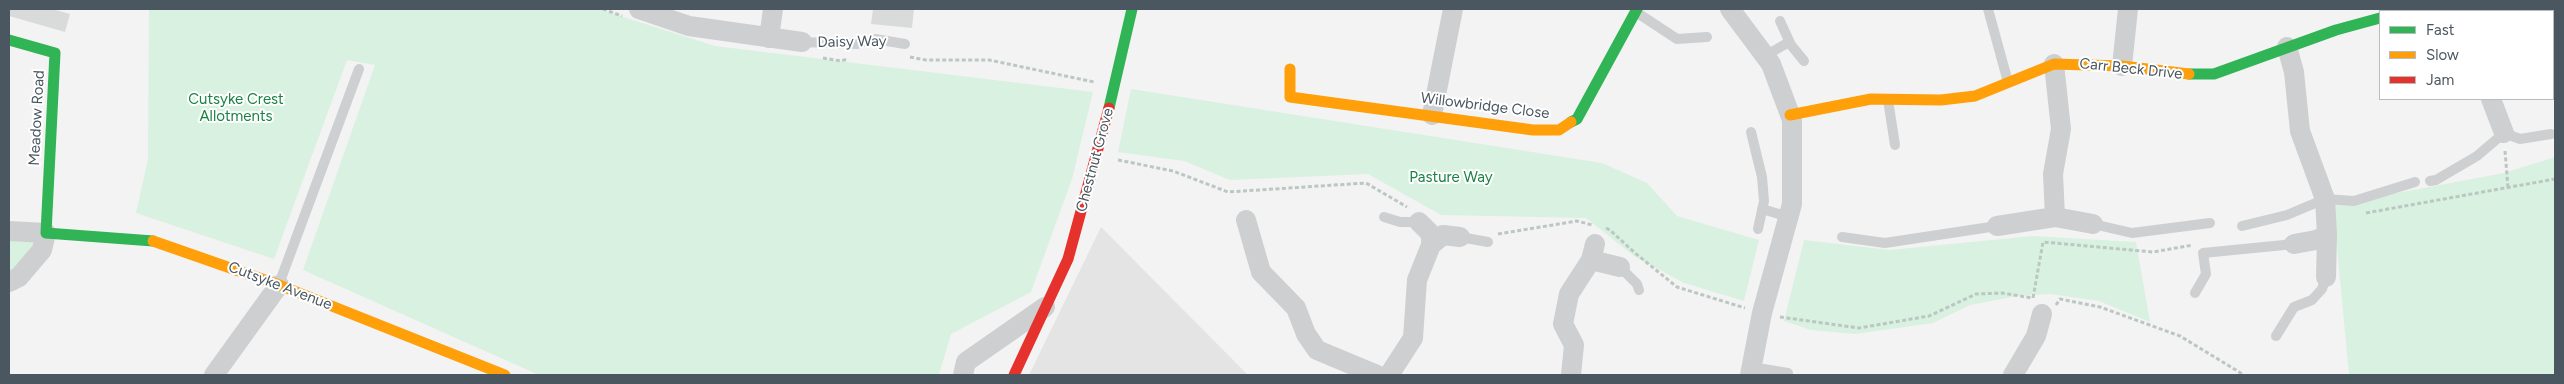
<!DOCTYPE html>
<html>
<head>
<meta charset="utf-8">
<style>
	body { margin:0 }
	#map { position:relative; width:2564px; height:384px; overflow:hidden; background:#f3f3f3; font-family:Figtree,sans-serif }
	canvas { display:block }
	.frame { position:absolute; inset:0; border:10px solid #4a5760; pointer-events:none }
	.legend { position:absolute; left:2379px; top:10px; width:175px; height:90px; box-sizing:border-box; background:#fff; border:1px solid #b7bcbf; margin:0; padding:6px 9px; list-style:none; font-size:15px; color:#4a5760 }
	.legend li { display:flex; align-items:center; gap:10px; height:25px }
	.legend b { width:25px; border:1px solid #b7bcbf }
</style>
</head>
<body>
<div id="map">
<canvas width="2564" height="384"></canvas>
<div class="frame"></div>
<ul class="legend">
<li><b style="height:6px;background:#30b455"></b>Fast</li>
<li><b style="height:6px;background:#ff9f0a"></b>Slow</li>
<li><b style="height:6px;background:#e5322d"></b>Jam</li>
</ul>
</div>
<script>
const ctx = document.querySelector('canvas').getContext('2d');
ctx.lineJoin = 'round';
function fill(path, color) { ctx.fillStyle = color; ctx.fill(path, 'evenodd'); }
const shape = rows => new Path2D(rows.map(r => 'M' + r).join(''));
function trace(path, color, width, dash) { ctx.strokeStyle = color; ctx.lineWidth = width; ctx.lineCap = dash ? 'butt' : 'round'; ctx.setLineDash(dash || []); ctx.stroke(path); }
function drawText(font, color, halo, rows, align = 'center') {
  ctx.font = font + ' Figtree,sans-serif'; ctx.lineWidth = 4; ctx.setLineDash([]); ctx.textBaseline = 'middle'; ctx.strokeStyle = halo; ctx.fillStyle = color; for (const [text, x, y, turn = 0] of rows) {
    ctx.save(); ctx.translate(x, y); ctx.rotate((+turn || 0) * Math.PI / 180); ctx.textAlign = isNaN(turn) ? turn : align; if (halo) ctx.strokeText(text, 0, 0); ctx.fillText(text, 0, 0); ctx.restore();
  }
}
const education = shape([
	[1101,227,1248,375,1029,375]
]);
const green = shape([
	[149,9,598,9,715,46,1093,92,1072,179,1031,292,951,334,939,375,539,375,303,270,375,65,347,60,274,259,136,213,148,159],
	[1131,89,1602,163,1647,183,1677,216,1759,240,1744,301,1684,283,1634,256,1586,218,1441,215,1368,174,1230,180,1184,161,1118,152],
	[2555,157,2555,375,2349,375,2333,205,2504,173],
	[2033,236,2136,242,2150,322,2099,301,2050,294,2017,296,1970,305,1933,323,1855,334,1811,330,1784,321,1804,240,1889,250],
	[9,238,37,242,9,274]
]);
const building = shape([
	[9,9,52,9,70,14,65,32,9,16],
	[873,9,914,9,912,28,871,24]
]);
const path = shape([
	[603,9,622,16],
	[910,57,926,60,989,60,1094,82],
	[823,58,841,61,848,59],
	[2505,151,2508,188],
	[1118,160,1173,171,1228,192,1366,183,1407,207],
	[2366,213,2555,179],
	[1606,228,1610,230,1635,253,1677,287,1745,308],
	[1498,234,1577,221,1592,225],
	[2033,298,2043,242,2153,252,2193,245],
	[2056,305,2060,299,2100,307,2180,336,2244,375],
	[1780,317,1859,328,1929,316,1976,294,2002,293,2032,298]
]);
const lane = shape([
	[1988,9,2008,82],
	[1636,12,1677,39,1707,37],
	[1780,21,1791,45,1804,61],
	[802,42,857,44,875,39,905,44],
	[1765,56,1789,42],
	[1888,100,1895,145],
	[1751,132,1762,177,1764,201,1758,229],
	[2430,181,2436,180,2477,156,2504,133,2520,139,2551,134],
	[1762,209,1789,217],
	[1384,217,1400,222,1419,222],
	[2093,224,2132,233,2210,223],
	[2242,226,2287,215,2325,199,2354,201,2415,182],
	[1460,237,1488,242],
	[1842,237,1885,243,1997,226],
	[1620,267,1637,284,1639,290],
	[279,284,359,69],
	[2195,293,2206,274,2203,253,2294,244],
	[2276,336,2294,307,2312,300,2322,289,2326,277],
	[1751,367,1788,373]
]);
const street = shape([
	[639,9,689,26,802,42],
	[1730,9,1771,64,1792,120,1792,204,1762,313,1750,375],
	[2445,9,2446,11],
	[2406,11,2415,9],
	[769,38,773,9],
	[2287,47,2294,72,2300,131,2325,199,2327,235,2326,277],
	[2054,64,2061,129,2053,174,2055,217],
	[2122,66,2128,9],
	[2491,99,2504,133],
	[1432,115,1453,9],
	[1246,220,1261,272,1296,308,1306,334,1317,350,1377,375],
	[1419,222,1431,234,1431,245],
	[1997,226,2055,217,2093,224],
	[9,231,46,233,42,250,19,277,9,282],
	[2294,244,2316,240,2327,235],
	[1591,260,1620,267],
	[214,375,279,285],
	[963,375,966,362,1045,307],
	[1389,375,1413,338,1417,280,1431,245,1443,235,1460,237],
	[1571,375,1574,345,1563,324,1569,294,1591,260,1595,244],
	[2013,375,2036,336,2042,314]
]);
const fast = shape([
	[9,40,55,53,46,233,153,241],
	[2189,74,2214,74,2336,30,2380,18],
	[1109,108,1132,9],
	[1571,122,1577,119,1637,9]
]);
const slow = shape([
	[1290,69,1290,97,1533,130,1559,130,1571,122],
	[1790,115,1871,99,1941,100,1975,96,2054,64,2122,66,2189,74],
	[153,241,279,285,505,375]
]);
const jam = shape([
	[1014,375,1068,259,1109,108]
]);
const streetNames = [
	["Daisy Way",852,42,-1],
	["Carr Beck Drive",2131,69,6],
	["Willowbridge Close",1485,106,7],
	["Meadow Road",37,118,-87],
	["Chestnut Grove",1095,160,-75],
	["Cutsyke Avenue",280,286,21]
];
const parkNames = [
	["Cutsyke Crest",236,100],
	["Allotments",236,117],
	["Pasture Way",1451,178]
];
fill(education, '#e5e4e5');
fill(green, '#d9f1e0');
fill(building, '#d9dbdb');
trace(path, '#bbc7c2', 3, [4, 2.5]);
trace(lane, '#cdcfd1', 10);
trace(street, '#cdcfd1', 20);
trace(fast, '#30b455', 11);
trace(slow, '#ff9f0a', 11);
trace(jam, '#e5322d', 11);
drawText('15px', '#4a5760', '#fff', streetNames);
drawText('15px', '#198344', '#fff', parkNames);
</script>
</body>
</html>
